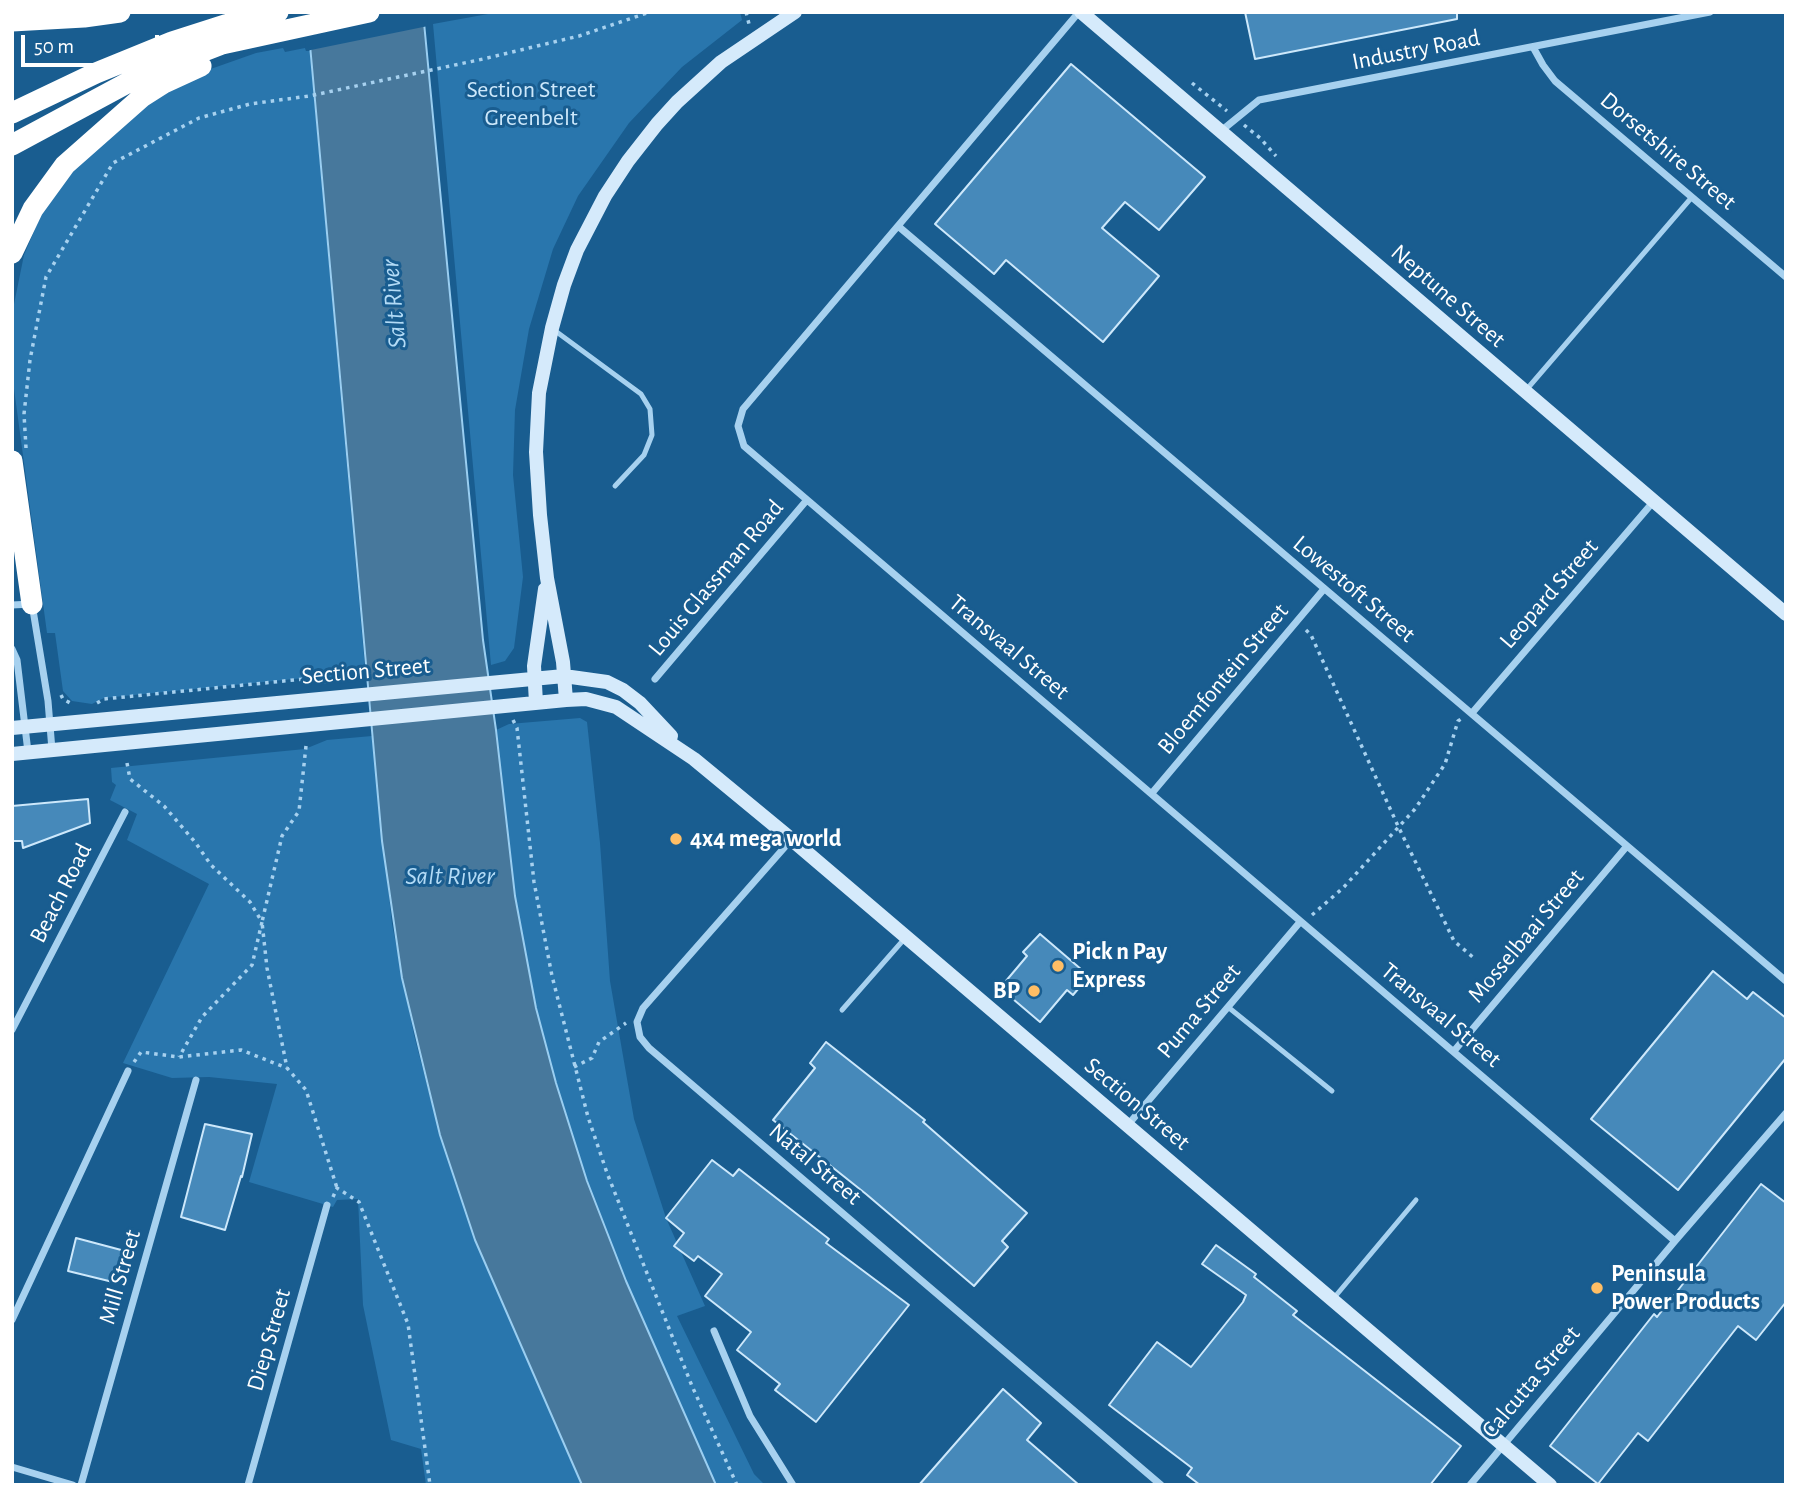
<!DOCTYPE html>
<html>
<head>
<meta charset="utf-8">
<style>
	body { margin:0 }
	#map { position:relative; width:1798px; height:1497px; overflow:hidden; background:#195d90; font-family:"Alegreya Sans",sans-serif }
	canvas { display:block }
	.frame { position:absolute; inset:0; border:14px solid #fff; pointer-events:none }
	.scale { position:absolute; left:21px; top:35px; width:138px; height:32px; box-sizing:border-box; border:4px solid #fff; border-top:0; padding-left:9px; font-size:21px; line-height:24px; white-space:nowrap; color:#fff; -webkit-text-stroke:5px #195d90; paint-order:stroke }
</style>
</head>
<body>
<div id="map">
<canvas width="1798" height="1497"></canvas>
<div class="frame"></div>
<div class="scale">50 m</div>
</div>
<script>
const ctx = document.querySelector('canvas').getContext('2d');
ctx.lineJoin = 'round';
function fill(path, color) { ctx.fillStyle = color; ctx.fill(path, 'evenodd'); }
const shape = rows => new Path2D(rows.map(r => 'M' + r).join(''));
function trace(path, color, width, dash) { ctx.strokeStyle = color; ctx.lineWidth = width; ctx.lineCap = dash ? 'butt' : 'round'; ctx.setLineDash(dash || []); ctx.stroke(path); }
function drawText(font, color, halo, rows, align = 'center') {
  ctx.font = font + ' "Alegreya Sans",sans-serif'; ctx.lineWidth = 6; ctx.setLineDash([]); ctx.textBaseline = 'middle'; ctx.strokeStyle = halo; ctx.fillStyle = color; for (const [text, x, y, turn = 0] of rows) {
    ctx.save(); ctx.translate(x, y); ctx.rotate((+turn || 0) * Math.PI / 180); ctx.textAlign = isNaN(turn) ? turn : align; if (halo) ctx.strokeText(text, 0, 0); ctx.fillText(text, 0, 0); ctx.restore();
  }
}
const green = shape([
	[499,12,740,12,742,20,682,67,629,123,578,196,553,249,529,329,515,410,513,475,523,577,514,648,505,661,491,665,433,24],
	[283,48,285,52,305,48,306,51,310,51,366,679,321,684,304,678,104,698,92,704,72,701,63,691,55,633,47,633,12,374,12,314,24,255,41,215,61,183,134,112,205,71,256,53],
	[580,718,587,722,600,843,610,981,634,1119,666,1218,705,1306,677,1316,754,1474,765,1485,716,1485,626,1281,587,1181,556,1083,536,1008,515,896,496,730,509,724],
	[372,736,392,924,414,1035,440,1135,475,1240,582,1485,426,1485,421,1449,391,1440,363,1305,358,1199,337,1200,333,1207,249,1182,277,1084,209,1077,172,1078,123,1063,209,884,127,840,137,814,110,800,116,785,112,782,111,768,305,749,327,740]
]);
const water = shape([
	[307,12,423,12,483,640,496,730,515,896,536,1008,556,1083,587,1181,626,1281,716,1485,582,1485,475,1240,440,1135,402,978,382,841,307,12]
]);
const pier = shape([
	[304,12,427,12,428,26,306,51]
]);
const building = shape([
	[1245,12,1457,12,1457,19,1255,59,1245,12],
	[1071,64,1205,177,1159,230,1125,202,1102,228,1159,276,1103,342,1006,260,994,274,935,224,1071,64],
	[88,799,90,823,23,848,22,841,12,841,12,806,88,799],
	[1040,934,1089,976,1073,995,1067,990,1040,1022,1000,988,1027,956,1023,952,1040,934],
	[1713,971,1747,999,1753,992,1786,1018,1786,1058,1678,1190,1591,1119,1713,971],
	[826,1042,925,1120,923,1122,1027,1213,1002,1241,1008,1247,974,1286,866,1194,773,1120,815,1068,810,1063,826,1042],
	[205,1124,252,1134,242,1177,241,1176,225,1230,181,1217,205,1124],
	[712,1160,733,1176,739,1169,829,1239,826,1243,909,1305,816,1422,775,1390,780,1384,737,1350,751,1332,705,1296,722,1274,698,1256,694,1261,674,1246,684,1233,666,1218,712,1160],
	[1761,1184,1786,1203,1786,1302,1756,1340,1738,1326,1648,1441,1638,1433,1598,1484,1550,1446,1654,1314,1657,1317,1761,1184],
	[76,1238,125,1251,117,1283,68,1271,76,1238],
	[1216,1245,1256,1274,1254,1277,1297,1311,1293,1315,1461,1446,1430,1485,1200,1485,1187,1475,1192,1468,1109,1405,1157,1342,1191,1367,1243,1302,1246,1295,1202,1264,1216,1245],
	[1003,1389,1041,1423,1027,1440,1079,1485,919,1485,1003,1389]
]);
const path = shape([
	[746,12,749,24],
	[1192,83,1227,111],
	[1244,125,1260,138,1276,156],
	[26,448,24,414,30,360,46,277,113,163,199,118,250,104,309,96,483,59,579,36,650,12],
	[1306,630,1311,635,1398,826,1454,941,1475,959],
	[61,695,63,699,74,705],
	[97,703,104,699,304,679,314,683],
	[513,720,517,728,534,882,552,976,588,1117,607,1173,692,1386,737,1485],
	[306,746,299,811,282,836,262,922,267,968,287,1068,306,1090,337,1188],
	[127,763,130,779,164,806,195,842,211,865,250,902,262,922,252,965,202,1017,179,1057],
	[1312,915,1343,888,1415,809,1445,764,1458,721,1461,719],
	[134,1062,141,1052,179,1057,241,1050,287,1068],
	[574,1067,592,1058,599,1042,626,1023],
	[333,1197,337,1188,359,1202,408,1324,430,1485]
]);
const lane = shape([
	[554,330,641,394,650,409,652,435,644,455,615,486],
	[1527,389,1692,197],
	[1228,1007,1332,1091],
	[842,1010,906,937],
	[1333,1299,1416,1200]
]);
const street = shape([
	[1079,12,743,409,738,426,744,446,1675,1241],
	[1533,47,1543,65,1555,81,1786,277],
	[1221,131,1259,100,1710,12],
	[898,226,1786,981],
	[12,605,32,604,48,701,52,750],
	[12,649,17,660,28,752],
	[655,679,806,501],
	[1472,713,1654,501],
	[1152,793,1324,589],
	[791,840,643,1008,637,1022,640,1037,649,1048,1161,1485],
	[12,1030,125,812],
	[1454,1051,1627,846],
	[1127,1126,1300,922],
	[12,1320,128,1071],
	[714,1331,750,1416,793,1485],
	[12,1467,73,1485],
	[81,1485,196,1080],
	[248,1485,327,1205],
	[1470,1485,1675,1241,1786,1113]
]);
const secondary = shape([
	[1081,12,1786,614],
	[566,700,563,662,547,578,540,515,536,452,539,393,552,328,564,285,577,250,605,196,628,161,657,124,677,102,721,62,795,12],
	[536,703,534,666,545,589],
	[12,728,564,676,607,682,623,690,640,703,671,736],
	[12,754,566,700,586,699,616,707,694,759,791,839,1550,1485]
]);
const highway = shape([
	[12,21,84,17,120,12],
	[12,113,96,73,172,42,225,25,278,12],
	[12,145,142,75,222,44,369,12],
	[12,253,33,209,65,165,142,97,164,83,201,66],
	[12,461,32,604]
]);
const markers = [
	[676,839,7,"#ffbe65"],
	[1058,966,7,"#ffbe65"],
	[1034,991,7,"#ffbe65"],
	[1597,1288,7,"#ffbe65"]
];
const streetNames = [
	["Industry Road",1416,50,-11],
	["Dorsetshire Street",1668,151,40],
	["Neptune Street",1448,296,41],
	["Louis Glassman Road",716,578,-50],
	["Lowestoft Street",1354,589,40],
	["Leopard Street",1549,594,-49],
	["Transvaal Street",1009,647,40],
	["Section Street",366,671,-5],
	["Bloemfontein Street",1223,679,-50],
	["Beach Road",61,893,-63],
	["Mosselbaai Street",1526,936,-50],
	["Puma Street",1199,1011,-50],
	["Transvaal Street",1441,1015,40],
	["Section Street",1137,1104,40],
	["Natal Street",815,1164,40],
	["Mill Street",120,1277,-74],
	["Diep Street",269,1340,-74],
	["Calcutta Street",1531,1382,-50]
];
const parkNames = [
	["Section Street",531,90],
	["Greenbelt",531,118]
];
const poiNames = [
	["4x4 mega world",690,839],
	["Pick n Pay",1072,952],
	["Express",1072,980],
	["BP",1020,991,"right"],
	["Peninsula",1611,1274],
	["Power Products",1611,1302]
];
const waterNames = [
	["Salt River",394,304,-95],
	["Salt River",450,876]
];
fill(green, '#2976ad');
fill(water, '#47789c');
trace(water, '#9acef1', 2);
fill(pier, '#195d90');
fill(building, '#4689ba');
trace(building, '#cde8fb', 2);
trace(path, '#a7d1ef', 3.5, [3.5, 5]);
trace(lane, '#a7d1ef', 5);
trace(street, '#a7d1ef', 7);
trace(secondary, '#d5eafb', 14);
trace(highway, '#fff', 21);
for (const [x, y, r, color] of markers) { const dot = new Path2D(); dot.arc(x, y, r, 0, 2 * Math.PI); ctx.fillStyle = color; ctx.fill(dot); trace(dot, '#195d90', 2.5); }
drawText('24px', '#fff', '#195d90', streetNames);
drawText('24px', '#cde8fb', '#195d90', parkNames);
drawText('bold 24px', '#fff', '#195d90', poiNames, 'left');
drawText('italic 26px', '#b3dbf6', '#195d90', waterNames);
</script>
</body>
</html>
